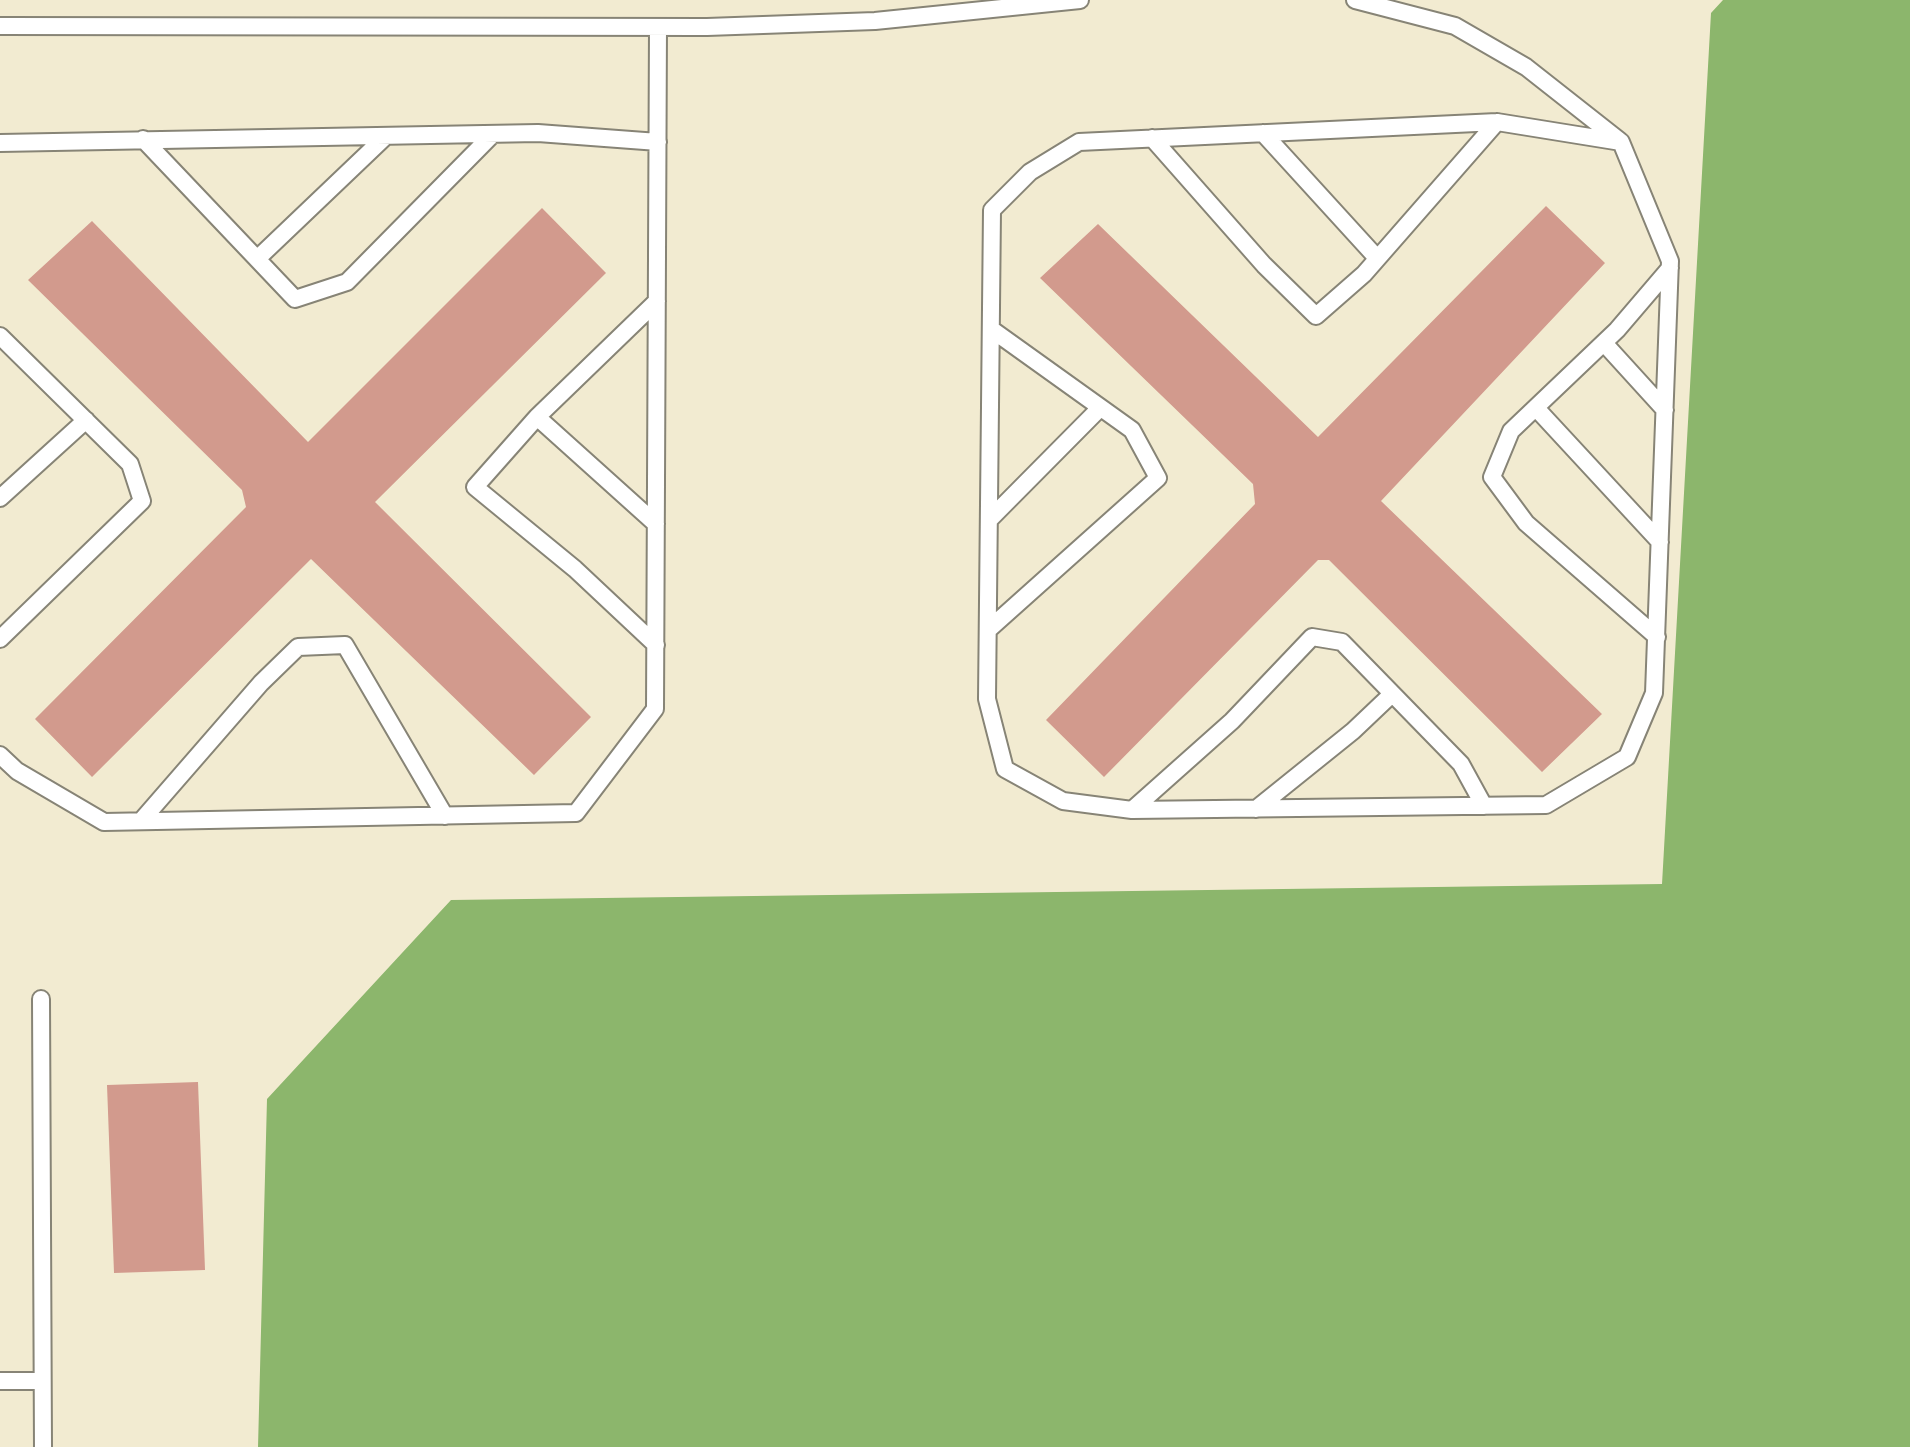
<!DOCTYPE html>
<html>
<head>
<meta charset="utf-8">
<style>
	body { margin:0 }
	canvas { display:block; background:#f2ebd1 }
</style>
</head>
<body>
<canvas width="1910" height="1447"></canvas>
<script>
const ctx = document.querySelector('canvas').getContext('2d');
ctx.lineJoin = 'round';
function fill(path, color) { ctx.fillStyle = color; ctx.fill(path, 'evenodd'); }
const shape = rows => new Path2D(rows.map(r => 'M' + r).join(''));
function trace(path, color, width, dash) { ctx.strokeStyle = color; ctx.lineWidth = width; ctx.lineCap = dash ? 'butt' : 'round'; ctx.setLineDash(dash || []); ctx.stroke(path); }
const forest = shape([
	[1723,0,1910,0,1910,1447,258,1447,267,1099,451,900,1662,884,1711,13]
]);
const building = shape([
	[1546,206,1605,263,1381,501,1602,714,1542,772,1329,560,1318,560,1104,777,1046,720,1255,504,1253,484,1040,278,1098,224,1318,437],
	[542,208,606,273,375,502,591,717,534,775,311,559,92,777,35,719,246,507,242,490,28,280,92,221,308,442],
	[198,1082,205,1270,114,1273,107,1085]
]);
const lane = shape([
	[1355,0,1455,26,1526,67,1620,141],
	[0,26,707,27,875,21,1080,0],
	[1497,122,1621,142,1670,261,1654,693,1627,757,1546,805,1132,810,1063,801,1005,769,987,699,992,210,1030,172,1079,142,1497,122],
	[1263,133,1377,258],
	[1152,138,1264,265,1316,316,1364,274,1497,122],
	[143,139,295,299,347,282,493,134],
	[0,143,538,133,658,142],
	[257,259,386,136],
	[0,336,130,464,142,501,0,639],
	[1604,343,1665,410],
	[1536,408,1660,542],
	[537,417,656,524],
	[0,498,86,420],
	[989,520,1100,408],
	[988,630,1158,478,1132,430,991,329],
	[1657,637,1526,523,1492,477,1511,431,1617,330,1670,268],
	[656,645,575,569,475,487,537,417,657,301],
	[0,755,17,771,104,822,576,813,655,709,658,27],
	[1256,809,1353,731,1392,694],
	[1132,810,1232,721,1312,637,1342,642,1461,764,1484,806],
	[141,821,261,683,298,647,345,645,445,816],
	[41,999,43,1447],
	[0,1381,42,1381]
]);
fill(forest, '#8cb66c');
fill(building, '#d29a8d');
trace(lane, '#878476', 20);
trace(lane, '#fff', 16);
</script>
</body>
</html>
